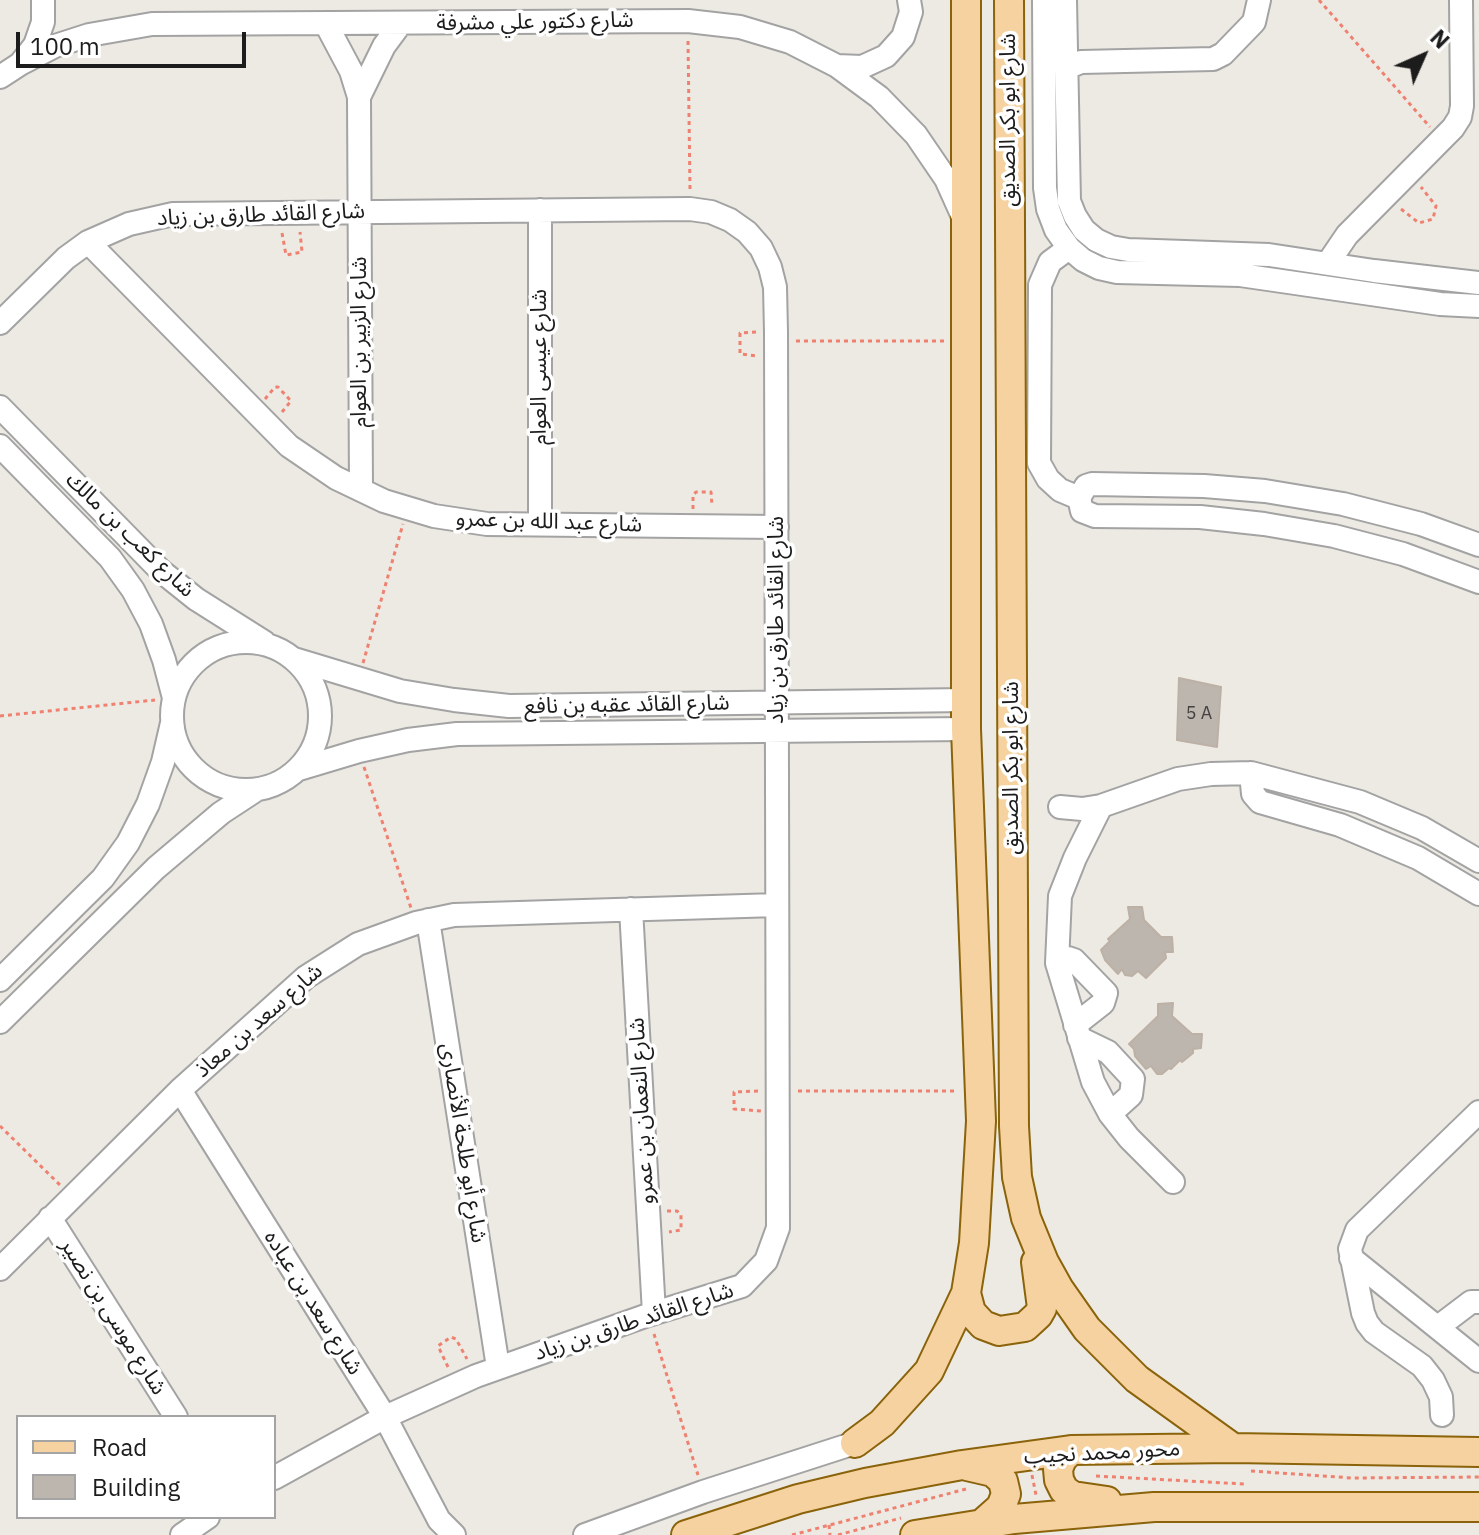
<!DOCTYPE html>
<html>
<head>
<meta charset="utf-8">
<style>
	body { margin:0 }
	#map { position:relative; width:1479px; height:1535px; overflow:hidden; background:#edeae3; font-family:"IBM Plex Sans",sans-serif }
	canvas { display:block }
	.legend { position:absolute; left:16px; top:1415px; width:260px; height:104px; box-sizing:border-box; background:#fff; border:2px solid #a4a4a4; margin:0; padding:10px 14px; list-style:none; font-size:24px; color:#1c1c1c }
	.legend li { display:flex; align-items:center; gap:16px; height:40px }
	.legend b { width:40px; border:2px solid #a4a4a4 }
	.north { position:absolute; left:1383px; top:16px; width:80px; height:80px; -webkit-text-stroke:6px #fff; paint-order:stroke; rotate:45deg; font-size:22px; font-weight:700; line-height:32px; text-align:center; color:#1c1c1c }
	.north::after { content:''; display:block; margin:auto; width:28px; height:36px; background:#1c1c1c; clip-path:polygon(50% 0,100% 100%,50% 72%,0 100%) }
	.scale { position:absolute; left:16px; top:32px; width:230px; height:36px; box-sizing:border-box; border:4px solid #1c1c1c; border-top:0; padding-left:10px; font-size:24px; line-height:28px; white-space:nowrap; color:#1c1c1c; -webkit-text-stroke:6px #fff; paint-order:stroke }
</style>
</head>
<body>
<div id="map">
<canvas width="1479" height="1535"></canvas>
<ul class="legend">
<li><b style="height:10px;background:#f5d2a0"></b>Road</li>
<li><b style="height:22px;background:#bdb6af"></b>Building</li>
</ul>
<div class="north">N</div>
<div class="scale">100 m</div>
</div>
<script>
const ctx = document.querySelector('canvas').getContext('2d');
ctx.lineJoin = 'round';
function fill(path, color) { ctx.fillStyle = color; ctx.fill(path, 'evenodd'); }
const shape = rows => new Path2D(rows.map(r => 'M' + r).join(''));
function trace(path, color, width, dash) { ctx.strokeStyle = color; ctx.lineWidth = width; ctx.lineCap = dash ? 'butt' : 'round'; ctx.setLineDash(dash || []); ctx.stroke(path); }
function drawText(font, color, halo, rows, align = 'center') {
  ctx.font = font + ' "IBM Plex Sans","Noto Sans Arabic",sans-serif'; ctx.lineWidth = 7; ctx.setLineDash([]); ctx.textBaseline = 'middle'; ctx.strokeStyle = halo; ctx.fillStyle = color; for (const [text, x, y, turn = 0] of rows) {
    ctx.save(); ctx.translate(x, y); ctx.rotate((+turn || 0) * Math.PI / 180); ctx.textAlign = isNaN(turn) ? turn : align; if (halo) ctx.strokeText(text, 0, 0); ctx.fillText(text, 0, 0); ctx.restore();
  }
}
const building = shape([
	[1179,678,1221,687,1217,747,1177,740,1179,678],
	[1128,907,1142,907,1144,920,1161,937,1172,937,1173,952,1165,952,1166,958,1146,978,1138,971,1132,976,1125,975,1122,969,1118,974,1105,960,1101,950,1110,941,1108,939,1130,919,1128,907],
	[1173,1003,1172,1016,1192,1034,1202,1034,1201,1048,1193,1049,1193,1053,1182,1062,1180,1060,1171,1069,1169,1068,1162,1074,1157,1074,1151,1066,1146,1069,1135,1056,1134,1049,1129,1044,1158,1016,1158,1004,1173,1003]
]);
const path = shape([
	[1319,0,1430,127],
	[688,41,690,189],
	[1401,209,1419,223,1433,219,1436,206,1421,187],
	[282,233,286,255,302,252,300,232],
	[756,332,740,333,740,354,758,356],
	[796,341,944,341],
	[265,399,275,387,278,387,291,401,282,412],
	[693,509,693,495,696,492,711,492,712,506],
	[363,663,403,524],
	[0,716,155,700],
	[364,767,411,908],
	[758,1091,734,1092,734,1109,761,1111],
	[798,1091,958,1091],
	[0,1126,60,1185],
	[667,1211,677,1211,681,1215,681,1230,669,1232],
	[654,1334,698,1475],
	[448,1367,438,1346,451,1337,456,1339,467,1359],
	[1251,1471,1352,1478,1479,1477],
	[1032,1475,1036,1495],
	[1096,1476,1244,1484],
	[829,1525,830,1535],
	[792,1535,966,1489],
	[838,1535,901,1518]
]);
const minor = shape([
	[1044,0,1045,188,1048,209,1056,230,1069,248,1083,260,1099,268,1117,272,1240,275,1440,304,1479,306],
	[1065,0,1069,201,1075,216,1084,230,1096,240,1111,247,1128,250,1269,255,1374,271,1479,283],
	[326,24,351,71,359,97,361,490],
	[20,64,55,46,89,35,152,24,688,21,740,27,790,42,837,66,879,97,916,135,946,179,964,219],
	[837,66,862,67,886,56,903,37,911,12,909,0],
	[1066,68,1081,62,1213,59,1223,54,1254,22,1259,0],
	[0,77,20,64,35,45,43,22,43,0],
	[359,97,384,46,401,23],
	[88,242,289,446,336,478,384,501,434,516,487,524,777,527],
	[1069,248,1050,262,1040,285,1039,463,1048,479,1060,490,1079,498],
	[1328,263,1347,235,1453,128,1460,117,1462,106,1461,0],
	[0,323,66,258,88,242,129,224,173,214,690,209,711,212,730,220,747,232,761,248,770,267,775,287,776,332,778,1228,766,1261,742,1286,648,1315,476,1376,385,1417,274,1478],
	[0,407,161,571,196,599,264,642],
	[0,446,110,558,133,590,151,624,164,660,174,698],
	[540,524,540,210],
	[1479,545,1421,524,1343,504,1265,491,1204,486,1092,484,1086,486,1079,498,1082,511,1095,516,1200,517,1264,524,1334,536,1403,554,1479,582],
	'172 716a74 74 0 1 1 148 0a74 74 0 1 1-148 0Z',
	[294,659,400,691,454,700,509,706,966,700],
	[299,769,359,751,408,740,457,734,966,729],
	[1251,773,1253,794,1260,802,1340,825,1418,858,1479,894],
	[1101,806,1075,858,1060,896,1057,963,1093,1082,1110,1114,1129,1138,1173,1182],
	[1060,807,1082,809,1101,806,1178,779,1211,774,1251,773,1360,802,1422,828,1479,861],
	[631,909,654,1313],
	[428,920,498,1367],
	[1057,963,1068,958,1074,960,1106,993,1103,1003,1075,1025],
	[0,980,103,878,128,843,148,804,163,762,172,723],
	[0,1022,156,868,221,813,256,790],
	[1079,1038,1108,1052,1133,1079,1131,1095,1110,1114],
	[180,1090,385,1417,439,1520,454,1535],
	[50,1218,176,1417],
	[1351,1258,1479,1361],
	[0,1269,180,1090,306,977,358,944,416,923,454,915,777,905],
	[1438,1327,1471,1302,1479,1302],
	[1442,1415,1441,1397,1433,1380,1422,1366,1374,1332,1367,1323,1363,1313,1350,1249,1357,1230,1479,1112],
	[182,1535,208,1517],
	[585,1535,703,1492,855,1443]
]);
const major = shape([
	[1009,0,1014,1126,1017,1177,1026,1218,1044,1262,1059,1289,1087,1329,1137,1379,1233,1448],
	[966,1293,971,1312,983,1325,999,1331,1025,1327,1038,1315,1042,1308,1036,1262],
	[855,1443,882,1423,929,1371,966,1293,974,1243,981,1121,966,729,966,0],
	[1071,1450,1062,1459,1058,1469,1059,1480,1064,1490,1073,1496,1107,1501],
	[967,1466,993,1472,1003,1481,1006,1494,1001,1507,983,1523],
	[686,1535,798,1499,865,1483,962,1465,1071,1450,1233,1448,1479,1452],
	[915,1535,1014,1519,1154,1507,1479,1507]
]);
const numberNames = [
	["5 A",1199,714]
];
const streetNames = [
	["شارع دكتور علي مشرفة",535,22,-1],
	["شارع ابو بكر الصديق",1009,120,-90],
	["شارع القائد طارق بن زياد",261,215,-2],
	["شارع الزبير بن العوام",360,342,-90],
	["شارع عيسى العوام",540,367,-90],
	["شارع عبد الله بن عمرو",549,522,2],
	["شارع كعب بن مالك",130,535,44],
	["شارع القائد طارق بن زياد",777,620,-90],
	["شارع القائد عقبه بن نافع",627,705,-1],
	["شارع ابو بكر الصديق",1012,768,-90],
	["شارع سعد بن معاذ",259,1021,-41],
	["شارع النعمان بن عمرو",642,1111,-93],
	["شارع أبو طلحة الأنصارى",463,1143,81],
	["شارع سعد بن عباده",313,1303,58],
	["شارع موسى بن نصير",113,1317,58],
	["شارع القائد طارق بن زياد",634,1322,-18],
	["محور محمد نجيب",1102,1453,-3]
];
fill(building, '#bdb6af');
trace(building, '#bdb1a6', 2);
trace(minor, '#a3a3a3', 26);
trace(major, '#8a630a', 32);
trace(path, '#ef8171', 3, [4, 4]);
trace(minor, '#fff', 22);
trace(major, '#f5d2a0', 28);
drawText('18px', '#444241', null, numberNames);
drawText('22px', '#1c1c1c', '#fff', streetNames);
</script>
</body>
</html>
